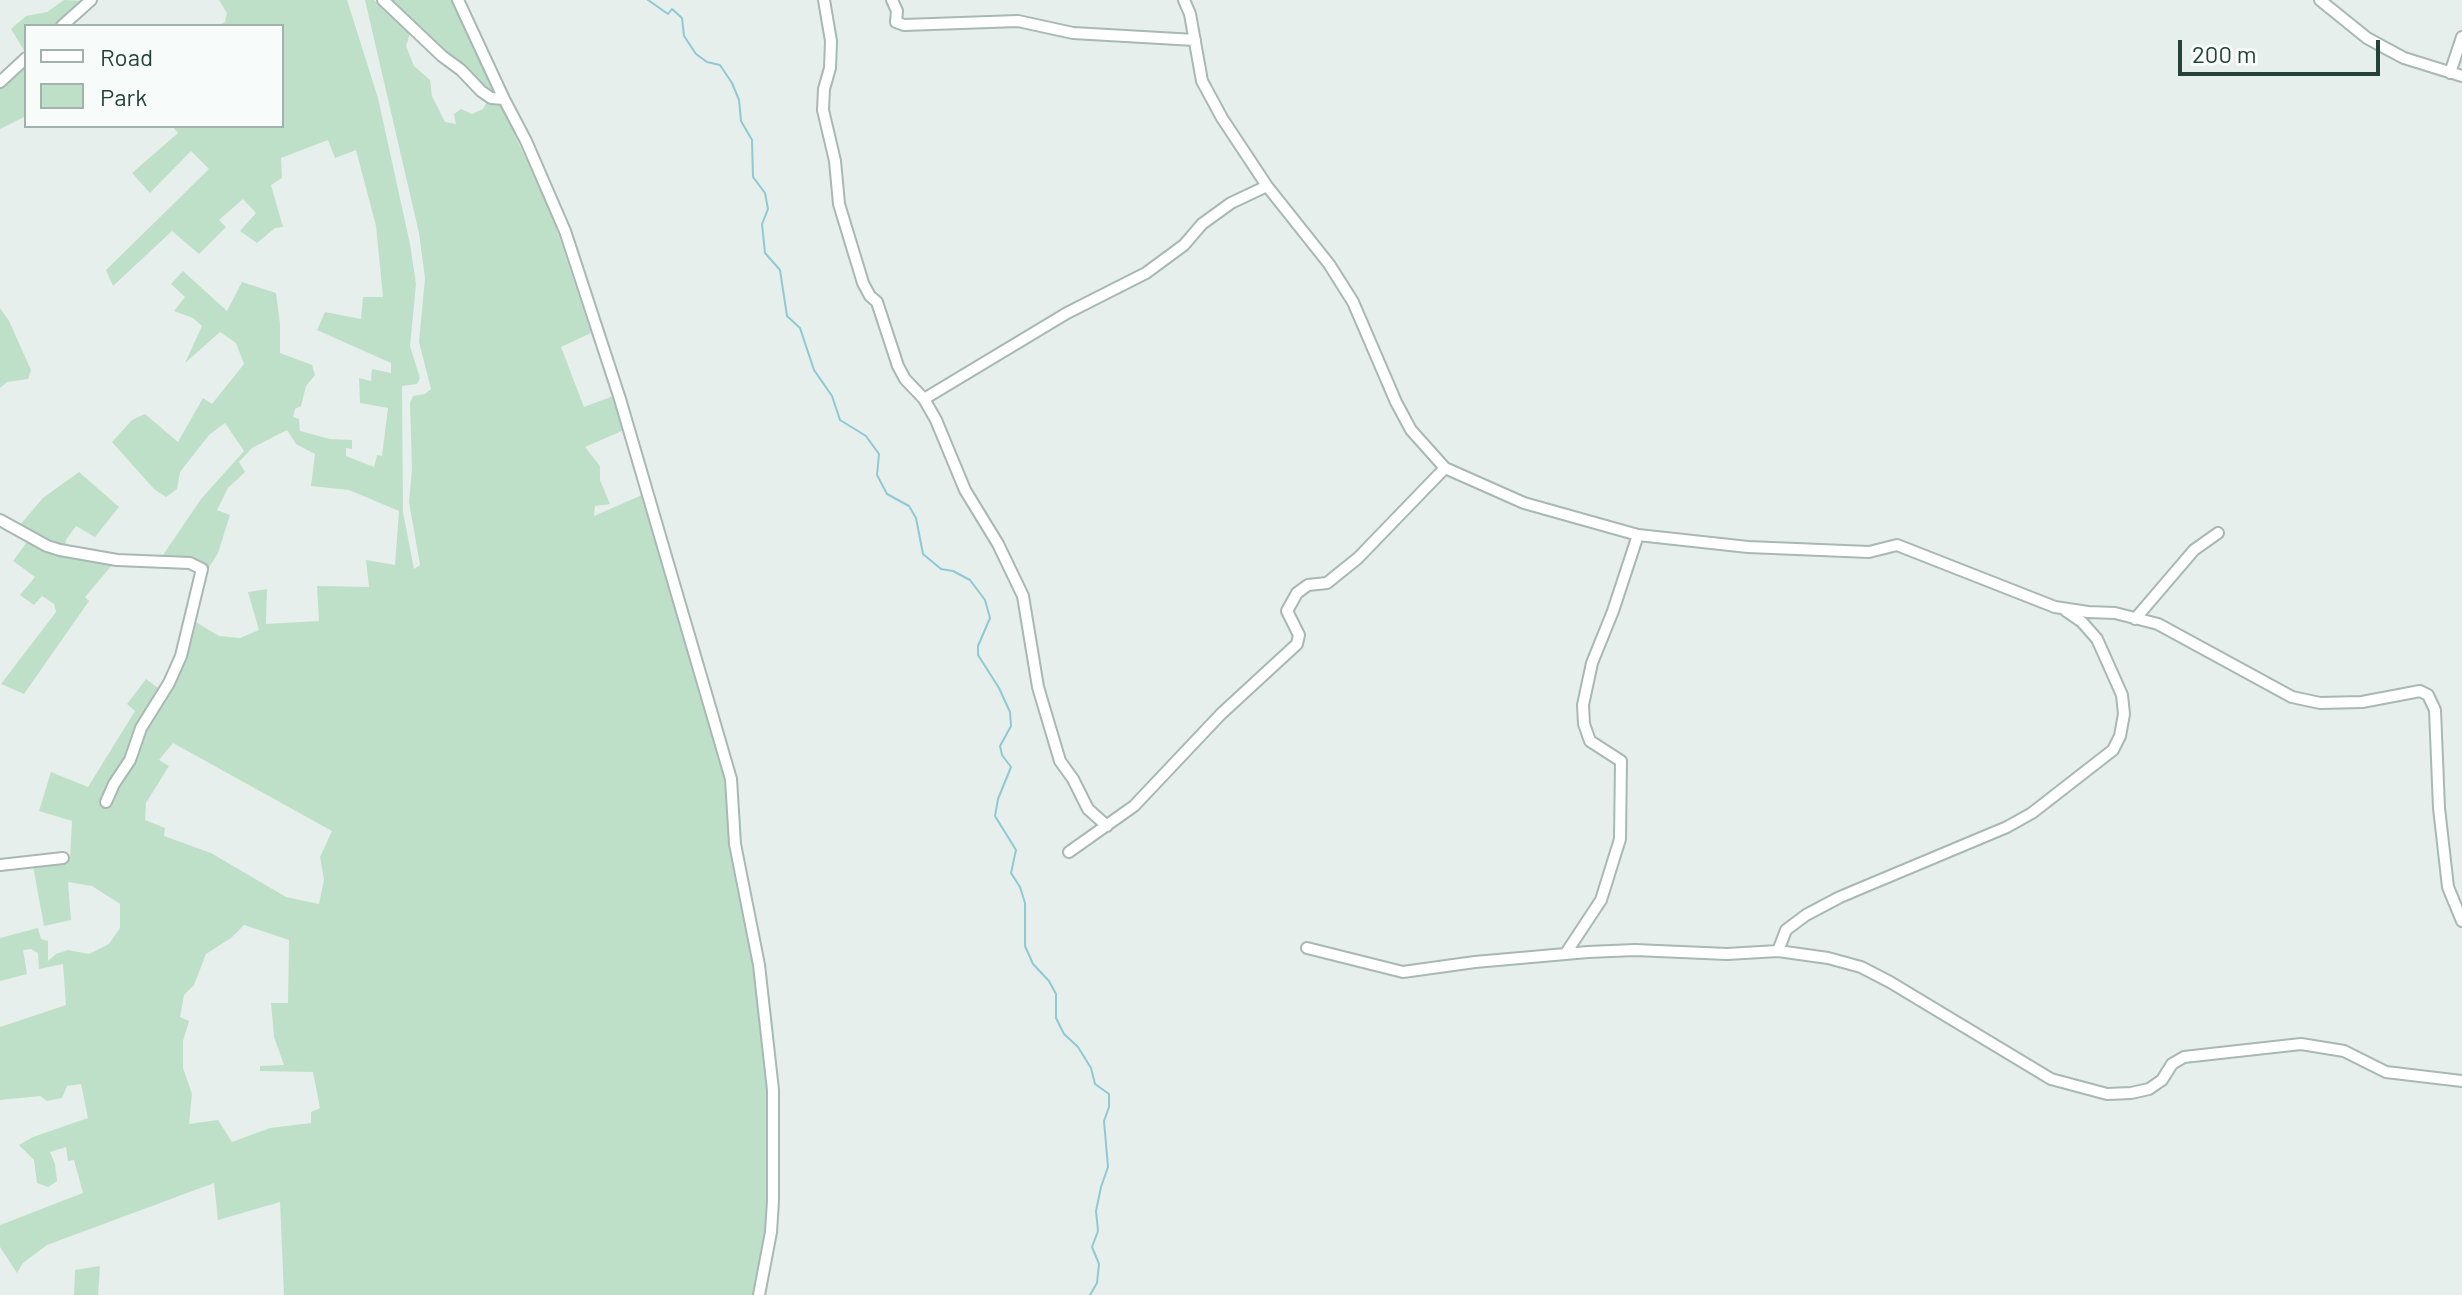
<!DOCTYPE html>
<html>
<head>
<meta charset="utf-8">
<style>
	body { margin:0 }
	#map { position:relative; width:2462px; height:1295px; overflow:hidden; background:#e6efeb; font-family:Barlow,sans-serif }
	canvas { display:block }
	.legend { position:absolute; left:24px; top:24px; width:260px; height:104px; box-sizing:border-box; background:#f7fbf9; border:2px solid #a3b1ad; margin:0; padding:10px 14px; list-style:none; font-size:24px; color:#24423a }
	.legend li { display:flex; align-items:center; gap:16px; height:40px }
	.legend b { width:40px; border:2px solid #a3b1ad }
	.scale { position:absolute; left:2178px; top:40px; width:202px; height:36px; box-sizing:border-box; border:4px solid #24423a; border-top:0; padding-left:10px; font-size:24px; line-height:28px; white-space:nowrap; color:#24423a; -webkit-text-stroke:6px #f7fbf9; paint-order:stroke }
</style>
</head>
<body>
<div id="map">
<canvas width="2462" height="1295"></canvas>
<ul class="legend">
<li><b style="height:10px;background:#fff"></b>Road</li>
<li><b style="height:22px;background:#bfe0c8"></b>Park</li>
</ul>
<div class="scale">200 m</div>
</div>
<script>
const ctx = document.querySelector('canvas').getContext('2d');
ctx.lineJoin = 'round';
function fill(path, color) { ctx.fillStyle = color; ctx.fill(path, 'evenodd'); }
const shape = rows => new Path2D(rows.map(r => 'M' + r).join(''));
function trace(path, color, width, dash) { ctx.strokeStyle = color; ctx.lineWidth = width; ctx.lineCap = dash ? 'butt' : 'round'; ctx.setLineDash(dash || []); ctx.stroke(path); }
const green = shape([
	[64,0,86,1,56,26,26,26,25,52,11,29,26,16,47,12],
	[219,0,347,0,378,98,410,244,416,284,410,346,420,378,417,384,402,386,403,512,414,569,420,565,409,502,412,469,410,403,413,396,425,394,431,389,419,342,425,278,419,233,365,0,374,0,380,4,410,33,406,46,414,66,430,80,432,96,445,122,456,124,454,114,461,109,472,114,483,109,488,100,501,105,552,215,591,333,561,347,584,407,613,396,624,430,585,447,600,466,600,480,610,504,595,506,594,516,642,495,715,740,731,806,752,920,772,1091,771,1202,759,1281,754,1295,284,1295,280,1202,218,1220,214,1183,47,1245,23,1263,17,1273,0,1247,0,1225,83,1193,74,1160,68,1161,66,1147,50,1152,55,1164,57,1181,48,1187,37,1183,34,1160,19,1145,33,1137,88,1118,81,1084,67,1086,62,1098,47,1101,40,1096,0,1100,0,1027,66,1005,63,964,39,969,38,953,31,949,23,950,27,974,0,981,0,938,38,928,41,939,48,941,48,961,56,954,68,950,89,954,109,944,120,928,120,904,92,886,68,882,71,920,44,926,33,866,70,860,72,821,39,811,51,772,88,787,135,711,127,704,146,679,161,690,147,725,175,681,194,621,219,636,240,638,259,630,248,592,267,589,266,624,319,621,317,586,369,587,366,560,395,565,399,511,349,490,311,486,315,454,296,444,287,430,252,448,239,462,245,472,228,488,217,510,230,515,218,553,208,569,203,562,196,559,161,558,201,499,244,451,225,423,209,435,180,472,177,489,166,497,154,489,112,442,132,420,145,414,178,442,203,398,212,404,244,364,236,343,220,332,185,363,202,326,193,318,174,311,185,297,171,284,183,271,227,311,242,282,276,293,280,324,280,353,312,365,315,375,306,386,301,406,295,409,293,417,299,419,300,431,330,439,352,440,352,449,346,448,346,456,374,467,377,455,382,456,388,408,360,403,359,378,371,381,372,369,391,373,391,363,317,330,325,312,361,319,363,297,383,297,376,226,356,150,335,158,328,140,281,158,282,178,271,185,283,227,275,228,257,243,240,231,256,213,243,199,219,220,226,227,199,254,172,231,113,286,106,270,209,169,191,151,150,193,132,173,178,133,172,126,282,126,282,26,217,26,225,22,227,13],
	[173,743,332,831,320,857,324,880,319,904,286,897,211,853,164,836,165,828,145,820,146,803,169,766,159,760],
	[244,925,289,940,288,1003,271,1003,274,1037,284,1065,260,1066,260,1071,313,1072,320,1108,311,1112,311,1123,270,1128,232,1142,218,1120,189,1124,192,1094,183,1068,183,1041,189,1021,180,1017,184,995,194,985,206,954,231,938],
	[388,0,453,0,498,96,493,95,444,55],
	[26,63,26,116,0,129,0,88],
	[0,308,9,321,31,370,28,379,7,382,0,388],
	[79,472,119,507,95,537,76,526,66,540,65,547,45,541,19,526,43,498],
	[27,542,55,554,113,564,85,597,89,601,24,694,1,684,56,612,54,604,42,596,34,605,20,595,35,577,13,561],
	[100,1266,98,1295,74,1295,75,1270]
]);
const stream = shape([
	[648,0,668,14,672,9,682,18,684,36,696,54,707,62,720,65,732,83,739,100,741,121,752,140,753,177,765,193,768,209,762,224,765,253,780,270,787,316,800,328,814,370,832,396,840,420,866,436,879,454,877,475,887,494,909,506,916,518,923,554,941,569,953,571,970,580,985,600,990,618,978,646,978,655,999,688,1010,712,1011,726,1000,746,1002,755,1011,767,998,799,995,816,1016,850,1011,873,1020,887,1025,903,1025,946,1033,964,1049,981,1056,994,1056,1018,1064,1034,1078,1047,1091,1068,1095,1084,1109,1094,1109,1107,1104,1121,1108,1167,1101,1187,1096,1211,1098,1231,1092,1247,1099,1264,1097,1283,1090,1295]
]);
const minor = shape([
	[383,0,442,56,461,70,481,91,491,98,504,99],
	[458,0,504,99,526,141,565,231,620,399,731,779,735,844,759,965,773,1090,773,1201,771,1232,759,1295],
	[824,0,831,41,830,68,824,89,823,110,835,161,839,204,863,283,870,296,877,302,898,366,905,379,924,399,936,420,965,490,998,544,1023,596,1038,687,1060,761,1073,779,1088,809,1107,826],
	[892,0,897,11,896,22,904,25,1018,21,1073,33,1195,40],
	[1184,0,1190,14,1202,81,1222,118,1267,186,1329,264,1353,302,1396,402,1411,430,1445,468,1524,503,1638,535,1748,547,1869,552,1897,545,2055,607,2088,612,2115,613,2158,624,2292,697,2320,703,2362,702,2420,691,2428,695,2435,710,2439,808,2448,887,2462,921],
	[2320,0,2367,38,2389,50,2404,58,2462,76],
	[62,26,91,0],
	[2450,73,2462,37],
	[0,82,26,58],
	[924,399,1067,313,1146,273,1184,245,1202,224,1231,203,1267,186],
	[0,520,47,546,60,550,117,560,190,563,202,569,181,656,169,683,141,728,130,760,114,784,106,802],
	[2135,619,2194,550,2218,533],
	[1069,852,1134,806,1221,714,1297,644,1299,635,1287,611,1297,593,1308,585,1327,583,1358,558,1445,468],
	[0,865,63,858],
	[1307,948,1403,972,1475,962,1588,952,1635,950,1727,954,1778,951,1828,958,1861,967,1890,982,2051,1079,2107,1094,2131,1093,2149,1089,2162,1080,2172,1064,2184,1057,2301,1044,2344,1051,2386,1072,2462,1081],
	[1778,951,1786,930,1806,915,1840,897,2007,827,2032,813,2113,750,2120,736,2124,714,2122,695,2097,639,2082,622,2066,611],
	[1566,953,1601,900,1620,839,1621,761,1590,741,1584,724,1583,705,1592,663,1613,611,1638,535]
]);
fill(green, '#bfe0c8');
trace(stream, '#8ec9d4', 2);
trace(minor, '#a8b8b2', 14);
trace(minor, '#fff', 10);
</script>
</body>
</html>
